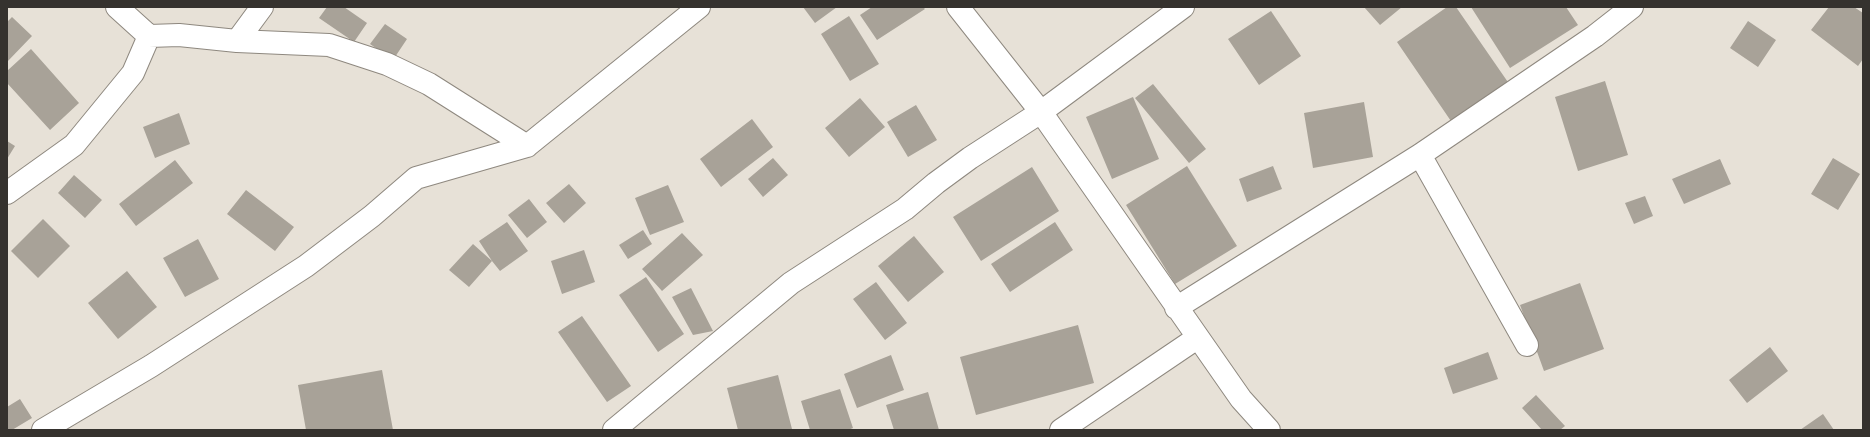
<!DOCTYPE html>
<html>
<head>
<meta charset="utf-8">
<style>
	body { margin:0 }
	#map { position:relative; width:1870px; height:437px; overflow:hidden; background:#e7e1d7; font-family:"Work Sans",sans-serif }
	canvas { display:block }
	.frame { position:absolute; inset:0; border:8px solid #35322e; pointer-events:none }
</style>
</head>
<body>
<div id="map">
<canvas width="1870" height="437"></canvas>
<div class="frame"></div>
</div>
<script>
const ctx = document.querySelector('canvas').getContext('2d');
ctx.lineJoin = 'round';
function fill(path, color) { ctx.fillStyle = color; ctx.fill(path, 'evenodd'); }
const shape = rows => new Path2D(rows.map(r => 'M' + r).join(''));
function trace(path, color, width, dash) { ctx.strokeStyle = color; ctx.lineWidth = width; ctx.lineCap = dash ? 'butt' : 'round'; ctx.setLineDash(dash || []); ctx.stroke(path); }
const building = shape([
	[327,7,344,7,367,23,354,42,319,18],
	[803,7,837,7,815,23],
	[872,7,923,7,925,9,877,40,860,15],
	[1364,7,1402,7,1380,25],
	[1447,7,1456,7,1512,88,1455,127,1397,42],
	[1471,7,1566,7,1578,25,1510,68],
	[1829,7,1854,7,1863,13,1863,59,1858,66,1811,30],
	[1271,11,1301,56,1259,85,1228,39],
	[849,16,879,64,850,81,821,34],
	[12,17,32,36,7,62,7,22],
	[1748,21,1776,40,1758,67,1730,48],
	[385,24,407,39,393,60,370,44],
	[31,49,79,103,50,130,7,83,7,71],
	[1605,81,1628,155,1578,171,1555,97],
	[1153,84,1206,149,1189,163,1135,98],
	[1133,97,1159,159,1112,179,1086,117],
	[860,98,885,127,849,157,825,128],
	[1364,102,1373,157,1313,168,1304,113],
	[916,105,937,140,908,157,887,122],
	[179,113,190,144,155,158,143,127],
	[752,119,773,147,721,187,700,159],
	[7,141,15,146,7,159],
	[773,158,788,175,763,197,748,179],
	[1833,158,1860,174,1838,210,1811,194],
	[1720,159,1731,184,1684,204,1672,179],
	[175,160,193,183,136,226,119,204],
	[1187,166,1237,246,1175,284,1126,205],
	[1273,166,1282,189,1247,202,1239,179],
	[1032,167,1059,211,981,261,953,217],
	[74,175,102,200,85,218,58,193],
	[569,184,586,203,564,223,546,203],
	[668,185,684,222,650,235,635,198],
	[246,190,294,227,275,251,227,214],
	[1645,196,1653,216,1634,224,1625,203],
	[529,199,547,222,527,238,508,215],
	[43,219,70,246,38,278,11,251],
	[507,222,528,251,500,271,492,261,469,287,449,270,473,244,492,261,479,241],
	[1055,222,1073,250,1010,292,991,264],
	[643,230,652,244,628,259,619,245],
	[682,233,703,255,662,291,642,269],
	[914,236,944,272,908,302,878,266],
	[198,239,219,279,185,297,163,258],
	[584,250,595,282,562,294,551,261],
	[127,271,157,307,118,339,88,303],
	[646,277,684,334,658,352,619,295],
	[876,282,907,323,885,340,853,299],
	[1580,283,1604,349,1544,371,1520,305],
	[691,288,713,331,693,335,672,297],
	[582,316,631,386,607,402,558,332],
	[1078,325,1094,383,976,415,960,357],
	[1770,347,1788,371,1747,403,1729,380],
	[1488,352,1498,379,1453,394,1444,368],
	[891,355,904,390,857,408,844,374],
	[382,370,393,430,306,430,298,385],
	[778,375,792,429,738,430,727,388],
	[840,389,853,428,848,430,810,430,801,401],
	[928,392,939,430,894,430,886,405],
	[1536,395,1565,426,1560,430,1542,430,1522,408],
	[20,399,32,418,12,430,7,430,7,407],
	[1823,414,1834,430,1800,430]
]);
const minor = shape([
	[117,7,149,36,179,35,237,41,329,45,387,64,429,84,527,146],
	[958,7,1041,112,1241,399,1269,430],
	[237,41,262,7],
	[1420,155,1527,345],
	[7,193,74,145,133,73,149,36],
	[1176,308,1420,155,1595,36,1632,7],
	[43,430,151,366,306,266,372,216,416,178,527,146,699,7],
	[614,430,791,283,905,209,936,183,970,158,1041,112,1183,7],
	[1061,430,1197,338]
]);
fill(building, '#a8a298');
trace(minor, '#8e887f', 24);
trace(minor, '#fff', 22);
</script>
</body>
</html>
